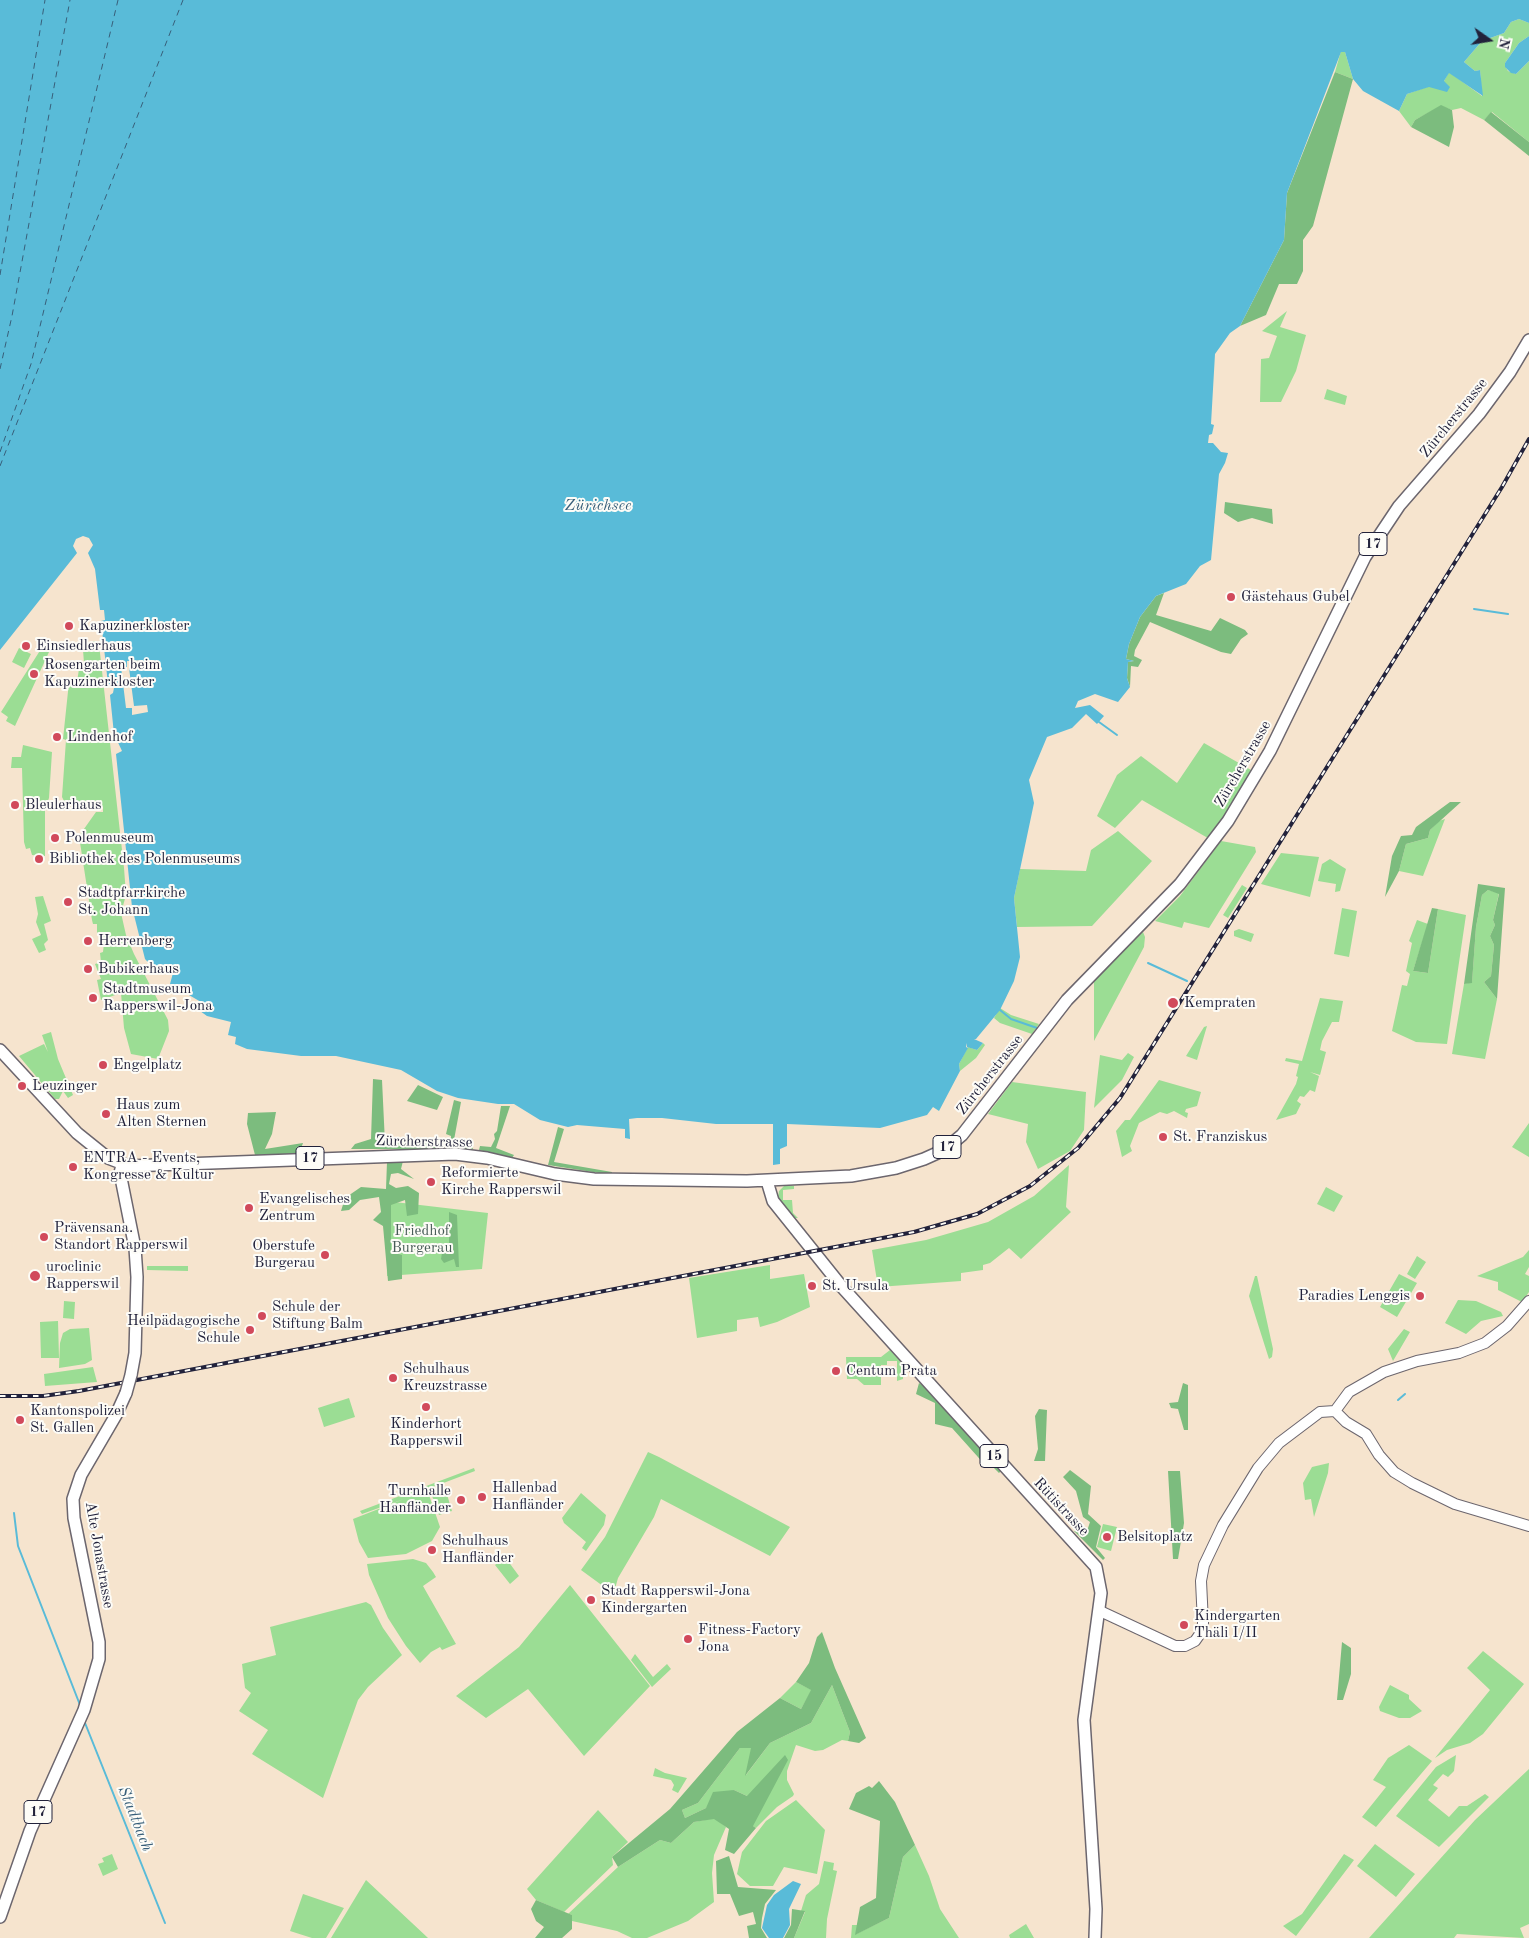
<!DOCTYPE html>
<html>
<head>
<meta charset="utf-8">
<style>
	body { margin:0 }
	#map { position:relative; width:1529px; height:1938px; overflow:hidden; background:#f6e4ce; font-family:"Old Standard TT",serif }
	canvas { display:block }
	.north { position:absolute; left:1464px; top:15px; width:50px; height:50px; -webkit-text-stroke:4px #fdfcf7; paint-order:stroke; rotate:103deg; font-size:14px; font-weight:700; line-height:20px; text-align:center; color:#22223b }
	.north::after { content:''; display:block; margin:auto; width:18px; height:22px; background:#22223b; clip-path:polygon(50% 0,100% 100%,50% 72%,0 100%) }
</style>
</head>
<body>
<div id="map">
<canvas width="1529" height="1938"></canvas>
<div class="north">N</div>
</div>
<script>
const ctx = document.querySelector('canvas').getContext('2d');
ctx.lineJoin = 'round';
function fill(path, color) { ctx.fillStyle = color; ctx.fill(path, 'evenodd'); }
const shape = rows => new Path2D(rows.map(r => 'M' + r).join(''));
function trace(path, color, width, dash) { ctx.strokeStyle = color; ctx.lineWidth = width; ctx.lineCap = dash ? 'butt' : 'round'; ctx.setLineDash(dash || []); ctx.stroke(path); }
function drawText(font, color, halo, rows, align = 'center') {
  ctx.font = font + ' "Old Standard TT",serif'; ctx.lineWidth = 4; ctx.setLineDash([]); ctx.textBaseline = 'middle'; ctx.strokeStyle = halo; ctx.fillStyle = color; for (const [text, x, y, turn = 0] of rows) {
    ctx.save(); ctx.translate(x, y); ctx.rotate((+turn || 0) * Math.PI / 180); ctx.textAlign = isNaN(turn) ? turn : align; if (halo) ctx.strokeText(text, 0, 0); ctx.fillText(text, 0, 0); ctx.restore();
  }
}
const green = shape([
	[1519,19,1529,23,1529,36,1519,43,1505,63,1505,66,1508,71,1516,74,1529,61,1529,142,1492,112,1484,120,1461,108,1452,110,1441,106,1415,120,1411,127,1399,111,1407,94,1444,81,1449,72,1482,96,1480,70,1475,71,1464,62,1482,41,1504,33,1511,22],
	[1341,51,1345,52,1353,79,1335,72],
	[1287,311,1280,327,1306,335,1296,371,1281,402,1260,402,1261,359,1269,358,1277,336,1262,331],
	[1327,389,1347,396,1345,405,1324,399],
	[94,641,98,641,100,653,124,868,126,895,121,913,126,935,134,954,168,1020,169,1031,158,1059,131,1054,124,1028,121,993,101,1000,97,980,101,979,95,964,101,962,100,953,103,952,104,943,100,935,97,935,97,924,93,924,92,920,79,836,96,812,103,812,103,807,82,807,64,801,62,797,66,740,63,739,69,682,77,682,79,669,92,666,90,662,84,663,83,650],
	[19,648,31,654,24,668,12,662],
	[41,649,49,652,15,726,6,721,8,717,1,712],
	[1204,743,1258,774,1213,841,1142,800,1115,828,1097,816,1117,775,1141,756,1177,783],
	[23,745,52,752,49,798,45,809,45,856,32,855,30,848,26,849,24,842,22,768,11,768,12,757,21,757],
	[1445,819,1423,876,1399,871,1406,844,1428,838,1430,830,1439,821],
	[1118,831,1152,861,1092,926,1017,927,1014,898,1020,869,1086,871,1091,850],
	[1221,841,1255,847,1256,852,1209,928,1184,922,1182,928,1155,921,1180,896],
	[1281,853,1319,857,1310,897,1261,884],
	[1330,859,1346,869,1340,891,1335,892,1336,884,1318,881,1322,864],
	[1242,885,1247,888,1228,918,1223,915],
	[1488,890,1499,893,1493,920,1495,925,1490,936,1494,945,1491,976,1484,982,1497,999,1485,1059,1452,1054,1464,984,1472,982,1476,927,1482,895],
	[43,896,51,921,44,924,48,940,44,944,46,950,39,953,32,939,41,935,36,922,38,914,35,897],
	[1342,908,1357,911,1349,957,1334,954],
	[1438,909,1466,915,1447,1044,1416,1042,1392,1031,1402,985,1407,986,1410,974,1406,971,1412,943,1409,941,1417,920,1428,924,1413,971,1428,973],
	[1239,929,1254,934,1251,942,1234,936,1234,931],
	[1143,932,1145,937,1144,947,1094,1041,1094,980],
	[1320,998,1343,1001,1339,1022,1332,1022,1322,1041,1320,1050,1326,1052,1320,1075,1310,1072,1319,1076,1315,1092,1310,1090,1304,1097,1300,1096,1297,1101,1301,1104,1296,1114,1276,1120,1296,1084,1298,1077,1296,1076,1299,1064,1285,1061,1286,1058,1302,1061],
	[1000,1008,1011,1015,1039,1024,1032,1034,1000,1023,994,1018],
	[1207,1026,1197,1060,1186,1056,1204,1027],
	[51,1032,58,1059,73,1095,68,1098,63,1091,59,1099,55,1099,19,1056,44,1044,48,1052,42,1035],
	[983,1043,985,1045,976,1058,960,1071,959,1064,968,1047,977,1050],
	[1128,1053,1134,1057,1122,1080,1094,1108,1100,1055,1122,1060],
	[1159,1080,1201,1092,1197,1106,1186,1109,1185,1112,1188,1113,1187,1118,1174,1111,1167,1114,1160,1112,1139,1123,1130,1146,1132,1151,1122,1157,1116,1131,1125,1120,1130,1120],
	[1012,1082,1086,1092,1084,1130,1070,1151,1038,1169,1026,1142,1028,1124,988,1114],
	[1529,1123,1529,1157,1512,1147],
	[1069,1165,1066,1207,1071,1212,1021,1259,1009,1248,990,1263,983,1265,983,1270,961,1273,961,1281,878,1287,872,1250,926,1240,988,1222,1034,1196],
	[784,1186,794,1186,794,1189,783,1190,783,1200,792,1200,793,1213,798,1218,794,1218,778,1197,779,1191],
	[1326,1187,1343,1196,1334,1212,1317,1204],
	[386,1201,488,1213,482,1269,387,1276],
	[1529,1250,1529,1267,1525,1274,1529,1276,1529,1292,1522,1302,1498,1290,1498,1282,1477,1276,1523,1257],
	[1417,1256,1426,1262,1415,1279,1407,1274],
	[770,1265,770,1279,804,1274,810,1307,777,1322,760,1327,758,1317,737,1320,737,1331,697,1338,689,1278],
	[147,1266,188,1266,188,1271,147,1270],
	[1399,1274,1417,1283,1397,1317,1380,1307],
	[1255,1276,1257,1276,1273,1349,1272,1357,1269,1359,1249,1296],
	[1458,1300,1476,1301,1501,1312,1503,1316,1481,1321,1466,1334,1445,1323],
	[64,1301,75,1302,74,1319,63,1318],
	[58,1321,59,1358,41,1358,40,1322],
	[89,1328,92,1360,85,1364,59,1368,60,1343,63,1333,70,1329],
	[1404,1329,1410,1332,1393,1361,1388,1349],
	[890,1350,903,1364,903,1379,897,1381,897,1361,887,1361,887,1365,881,1365,881,1385,864,1385,857,1379,847,1379,846,1357,881,1357],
	[93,1367,97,1382,45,1386,44,1374],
	[349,1398,355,1417,324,1427,318,1408],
	[648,1452,659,1457,790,1527,770,1556,661,1499,654,1517,618,1578,613,1596,607,1589,581,1570,605,1537],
	[1329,1463,1328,1473,1314,1517,1311,1499,1305,1500,1303,1483,1312,1467],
	[474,1468,475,1471,425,1490,428,1492,440,1527,432,1541,406,1554,368,1558,359,1542,353,1519,404,1499,362,1514,360,1511],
	[445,1488,452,1511,439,1515,431,1493],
	[581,1493,606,1515,604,1525,586,1551,582,1548,586,1542,564,1523,562,1518],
	[1103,1524,1117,1527,1111,1551,1097,1547],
	[505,1557,519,1576,510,1584,495,1565],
	[413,1559,426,1563,433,1572,436,1577,423,1586,456,1644,442,1650,440,1647,431,1652,420,1663,406,1646,388,1618,369,1575,367,1564],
	[570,1585,650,1686,584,1756,528,1689,486,1718,456,1696,519,1647],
	[366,1602,371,1605,383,1628,402,1655,368,1687,358,1700,323,1798,252,1754,268,1730,239,1711,251,1693,245,1688,242,1664,276,1655,270,1627],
	[1483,1651,1524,1684,1483,1734,1470,1743,1447,1750,1435,1758,1490,1690,1467,1668],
	[635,1654,653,1677,667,1664,671,1669,652,1687,631,1660],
	[796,1682,812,1690,801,1709,780,1698],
	[832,1685,850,1732,848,1741,842,1740,823,1750,815,1751,796,1745,787,1771,787,1780,794,1794,793,1796,777,1807,756,1828,753,1826,747,1796,734,1790,706,1808,685,1818,682,1810,698,1803,740,1748,752,1748,746,1775,770,1743,811,1723],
	[1390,1685,1409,1695,1409,1699,1422,1711,1410,1718,1399,1718,1380,1711,1379,1707],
	[1409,1745,1432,1761,1376,1827,1362,1817,1386,1787,1373,1780,1388,1758],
	[1456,1755,1454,1771,1448,1777,1443,1774,1433,1785,1438,1788,1428,1800,1449,1817,1459,1806,1467,1806,1485,1794,1489,1797,1439,1847,1396,1816,1436,1767],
	[655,1768,665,1773,687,1778,678,1793,672,1790,674,1785,671,1780,653,1776],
	[1529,1769,1529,1924,1520,1928,1524,1938,1457,1934,1454,1938,1369,1938,1475,1820],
	[796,1800,825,1830,817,1874,784,1867,773,1886,750,1886,737,1874,742,1852,766,1821],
	[598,1810,628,1842,612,1857,613,1865,564,1912,536,1900,527,1889],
	[715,1818,726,1827,714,1855,712,1873,714,1902,688,1921,647,1938,632,1938,617,1931,572,1921,572,1915,568,1914,618,1867,660,1840,671,1843,694,1822],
	[1375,1844,1415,1874,1396,1897,1357,1866],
	[915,1845,929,1876,940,1909,959,1938,851,1938,852,1925,858,1925,856,1934,889,1918,903,1857],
	[112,1854,118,1869,103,1876,98,1864,104,1862,102,1858],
	[1344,1854,1354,1860,1296,1936,1283,1926,1302,1914],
	[824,1861,834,1863,833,1870,837,1871,827,1919,826,1938,794,1938,805,1912,801,1911,806,1895,819,1884],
	[366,1880,427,1937,428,1938,331,1938],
	[303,1894,344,1908,326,1938,312,1938,290,1931],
	[1026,1924,1034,1938,1010,1938,1009,1935]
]);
const forest = shape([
	[1335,72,1353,79,1313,226,1303,240,1303,271,1297,284,1279,284,1266,315,1240,326,1284,240,1287,193],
	[1441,105,1452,110,1454,127,1449,147,1411,127,1415,120],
	[1491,112,1529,142,1529,156,1484,120],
	[1225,502,1272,509,1273,524,1252,518,1238,522,1224,513],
	[1164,593,1156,615,1211,631,1220,618,1245,630,1248,634,1241,639,1231,654,1221,652,1150,622,1135,650,1134,656,1142,660,1138,667,1131,666,1130,687,1127,678,1128,662,1134,661,1126,659,1129,644,1140,617,1156,596],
	[1450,802,1461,802,1430,830,1428,838,1406,844,1399,871,1385,897,1392,856,1401,836,1412,835,1416,827],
	[1478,884,1505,888,1497,999,1484,982,1491,976,1494,945,1490,936,1495,925,1493,920,1499,894,1488,890,1482,895,1476,927,1472,983,1464,984],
	[1432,908,1438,909,1428,973,1413,971],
	[373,1079,382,1080,385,1143,435,1140,436,1149,351,1149,355,1144,371,1139],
	[418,1085,443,1097,437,1110,407,1101],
	[454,1100,461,1102,454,1140,471,1144,473,1149,450,1148,451,1136,446,1134],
	[501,1106,510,1106,496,1148,514,1155,512,1158,479,1150,480,1146,491,1147,495,1139,494,1134,497,1131],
	[276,1112,272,1134,265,1149,303,1143,299,1154,255,1155,247,1124,248,1113],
	[558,1127,564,1129,554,1162,612,1172,612,1175,548,1165],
	[403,1161,401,1169,414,1179,398,1173,391,1174,389,1184,396,1188,408,1186,419,1193,418,1214,407,1216,405,1200,391,1205,391,1252,402,1255,402,1279,388,1281,383,1226,373,1220,381,1212,379,1197,360,1200,349,1210,341,1211,345,1198,361,1187,386,1189,387,1162],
	[449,1212,457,1215,459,1267,456,1267,454,1259,444,1263,441,1259,442,1253,449,1250],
	[919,1383,922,1385,1001,1471,999,1473,993,1467,986,1466,952,1428,935,1424,935,1403,916,1394],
	[1183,1383,1188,1385,1188,1430,1184,1430,1178,1409,1171,1408,1169,1403,1178,1402],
	[1039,1409,1047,1410,1045,1461,1034,1461,1038,1449,1035,1416],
	[1070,1470,1091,1486,1088,1514,1101,1526,1096,1547,1105,1558,1103,1560,1074,1531,1088,1528,1090,1522,1083,1517,1076,1491,1063,1477],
	[1168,1471,1180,1471,1184,1523,1178,1559,1173,1559],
	[822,1632,835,1668,866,1738,859,1743,848,1741,850,1732,832,1685,811,1723,770,1743,745,1776,751,1748,740,1748,698,1803,682,1810,685,1818,706,1808,713,1792,734,1790,747,1796,785,1755,788,1760,753,1826,756,1828,734,1854,725,1850,729,1829,714,1819,694,1822,671,1843,660,1840,618,1867,612,1857,670,1809,737,1732,780,1698,801,1709,811,1690,796,1682,809,1663,817,1637],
	[1342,1642,1351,1648,1351,1674,1343,1700,1337,1700],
	[879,1781,895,1802,915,1845,903,1857,889,1918,855,1935,860,1907,876,1898,880,1821,849,1809,856,1793,869,1786,872,1788],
	[729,1856,738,1887,776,1890,765,1904,762,1918,761,1928,767,1938,749,1938,747,1926,756,1924,753,1912,739,1916,730,1894,717,1894,716,1861],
	[536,1900,572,1915,572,1929,562,1938,535,1938,544,1927,536,1921,531,1909],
	[792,1909,805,1911,794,1938,784,1938,791,1925]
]);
const water = shape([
	[0,0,1529,0,1529,23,1519,19,1511,22,1504,33,1482,41,1464,62,1475,71,1480,70,1483,96,1449,73,1444,81,1450,87,1447,92,1429,87,1407,94,1399,111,1363,91,1353,79,1345,52,1341,52,1287,193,1284,240,1240,326,1230,333,1215,354,1211,424,1214,425,1212,434,1209,435,1208,443,1213,443,1221,452,1228,453,1225,463,1219,474,1211,560,1200,566,1186,584,1156,596,1140,617,1129,644,1126,659,1134,661,1128,662,1127,678,1130,687,1118,702,1095,694,1078,701,1075,708,1090,705,1104,716,1097,724,1086,714,1072,728,1047,737,1029,780,1034,803,1014,898,1020,957,1014,981,1000,1010,976,1039,974,1039,983,1043,977,1050,967,1047,967,1043,966,1047,968,1048,959,1064,960,1071,939,1111,933,1107,927,1115,880,1128,787,1124,787,1146,780,1149,780,1164,773,1165,773,1124,716,1124,662,1118,637,1118,629,1119,630,1139,625,1138,625,1129,577,1125,568,1127,540,1120,514,1104,498,1104,458,1098,437,1091,401,1070,336,1056,301,1056,247,1049,235,1044,236,1037,228,1035,231,1022,207,1016,200,1011,201,1002,170,984,173,973,157,972,145,959,132,907,116,754,122,751,114,734,110,695,113,693,114,688,108,684,101,621,105,620,104,610,100,610,95,569,88,553,93,545,89,538,83,536,76,539,73,546,77,553,0,650],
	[1529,36,1529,61,1516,74,1511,73,1505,67,1505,63,1519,43],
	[793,1881,801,1884,789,1909,790,1925,783,1938,769,1938,762,1928,767,1905,774,1895]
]);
const pier = shape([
	[143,660,143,667,129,668,134,706,147,705,148,712,132,715,132,708,126,708,121,667,127,667,127,661]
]);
const stream = shape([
	[1474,609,1508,614],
	[1099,722,1117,735],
	[1148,963,1187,981],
	[1000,1010,1011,1019,1037,1028],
	[1398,1400,1405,1394],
	[14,1513,18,1546,80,1705],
	[85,1723,165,1923]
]);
const ferry = shape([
	[0,275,45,0],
	[0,369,12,316,70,0],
	[0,452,31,364,118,0],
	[0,466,183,0]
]);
const secondary = shape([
	[1335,1411,1346,1422,1366,1434,1379,1455,1394,1472,1412,1483,1455,1504,1529,1526],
	[1335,1411,1349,1392,1384,1372,1417,1361,1459,1353,1485,1343,1507,1326,1529,1301],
	[1100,1611,1175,1646,1185,1646,1195,1641,1202,1631,1203,1623,1201,1581,1204,1565,1223,1525,1258,1468,1279,1443,1320,1412,1335,1411]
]);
const primary = shape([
	[0,1050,77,1133,108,1158,129,1166,455,1154,487,1158,555,1174,594,1179,747,1181,851,1176,896,1168,924,1159,944,1150,962,1135,1067,1000,1180,884,1228,821,1270,751,1365,557,1399,506,1479,414,1510,372,1529,340],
	[122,1165,120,1173,135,1248,137,1277,135,1353,131,1375],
	[767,1181,773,1201,842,1287,1096,1567,1101,1593,1084,1720,1096,1909,1095,1938],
	[0,1917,30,1831,84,1710,99,1659,99,1642,74,1518,73,1499,81,1475,116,1415,126,1393]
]);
const rail = shape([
	[0,1396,43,1396,79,1391,914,1232,977,1214,1030,1186,1078,1148,1120,1098,1502,487,1529,439]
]);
const primaryBridge = shape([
	[126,1393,131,1375]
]);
const markers = [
	[1231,597,5,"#d1495b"],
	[69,626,5,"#d1495b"],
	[26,646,5,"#d1495b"],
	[34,674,5,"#d1495b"],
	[57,737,5,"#d1495b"],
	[15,805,5,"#d1495b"],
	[55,838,5,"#d1495b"],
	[39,859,5,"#d1495b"],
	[68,902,5,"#d1495b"],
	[88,941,5,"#d1495b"],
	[88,969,5,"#d1495b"],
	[93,998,5,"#d1495b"],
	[1173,1003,6,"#d1495b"],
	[103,1065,5,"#d1495b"],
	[22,1086,5,"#d1495b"],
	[106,1114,5,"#d1495b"],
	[1163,1137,5,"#d1495b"],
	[73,1167,5,"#d1495b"],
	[431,1182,5,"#d1495b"],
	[249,1208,5,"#d1495b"],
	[44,1237,5,"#d1495b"],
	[325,1255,5,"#d1495b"],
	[35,1276,6,"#d1495b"],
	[812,1286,5,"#d1495b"],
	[1420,1296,5,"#d1495b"],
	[262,1316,5,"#d1495b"],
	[250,1330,5,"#d1495b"],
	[836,1371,5,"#d1495b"],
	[393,1378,5,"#d1495b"],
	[426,1407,5,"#d1495b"],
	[20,1420,5,"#d1495b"],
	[482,1497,5,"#d1495b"],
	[461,1500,5,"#d1495b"],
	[1107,1537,5,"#d1495b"],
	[432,1550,5,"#d1495b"],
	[591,1600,5,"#d1495b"],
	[1184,1625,5,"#d1495b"],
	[688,1639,5,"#d1495b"]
];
const shields = [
	[1373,544,28],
	[947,1147,28],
	[310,1158,28],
	[994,1456,28],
	[38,1812,28]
];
const shieldNames = [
	["17",1373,544],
	["17",947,1147],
	["17",310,1158],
	["15",994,1456],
	["17",38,1812]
];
const streetNames = [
	["Zürcherstrasse",1454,418,-51],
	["Zürcherstrasse",1243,764,-60],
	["Zürcherstrasse",990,1075,-52],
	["Zürcherstrasse",424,1142,1],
	["Rütistrasse",1061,1507,47],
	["Alte Jonastrasse",99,1555,80]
];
const poiNames = [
	["Gästehaus Gubel",1241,597],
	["Kapuzinerkloster",79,626],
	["Einsiedlerhaus",36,646],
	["Rosengarten beim",44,665],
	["Kapuzinerkloster",44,682],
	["Lindenhof",67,737],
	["Bleulerhaus",25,805],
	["Polenmuseum",65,838],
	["Bibliothek des Polenmuseums",49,859],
	["Stadtpfarrkirche",78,893],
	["St. Johann",78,910],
	["Herrenberg",98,941],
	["Bubikerhaus",98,969],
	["Stadtmuseum",103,989],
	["Rapperswil-Jona",103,1006],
	["Kempraten",1184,1003],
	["Engelplatz",113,1065],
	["Leuzinger",32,1086],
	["Haus zum",116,1105],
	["Alten Sternen",116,1122],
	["St. Franziskus",1173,1137],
	["ENTRA - Events,",83,1158],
	["Kongresse & Kultur",83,1175],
	["Reformierte",441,1173],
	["Kirche Rapperswil",441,1190],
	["Evangelisches",259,1199],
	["Zentrum",259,1216],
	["Prävensana.",54,1228],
	["Standort Rapperswil",54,1245],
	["Oberstufe",315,1246,"right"],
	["Burgerau",315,1263,"right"],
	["uroclinic",46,1267],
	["Rapperswil",46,1284],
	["St. Ursula",822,1286],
	["Paradies Lenggis",1410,1296,"right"],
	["Schule der",272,1307],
	["Stiftung Balm",272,1324],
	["Heilpädagogische",240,1321,"right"],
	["Schule",240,1338,"right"],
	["Schulhaus",403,1369],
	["Kreuzstrasse",403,1386],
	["Centum Prata",846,1371],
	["Kantonspolizei",30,1411],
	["St. Gallen",30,1428],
	["Kinderhort",426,1424,"center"],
	["Rapperswil",426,1441,"center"],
	["Hallenbad",492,1488],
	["Hanfländer",492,1505],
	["Turnhalle",451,1491,"right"],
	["Hanfländer",451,1508,"right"],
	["Belsitoplatz",1117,1537],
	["Schulhaus",442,1541],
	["Hanfländer",442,1558],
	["Stadt Rapperswil-Jona",601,1591],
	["Kindergarten",601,1608],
	["Kindergarten",1194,1616],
	["Thäli I/II",1194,1633],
	["Fitness-Factory",698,1630],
	["Jona",698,1647]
];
const parkNames = [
	["Friedhof",422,1231],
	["Burgerau",422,1248]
];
const waterNames = [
	["Zürichsee",598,506],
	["Stadtbach",135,1819,68]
];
fill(green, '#9bdd94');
fill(forest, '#7cbc7e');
fill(water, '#59bbd8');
fill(pier, '#f6e4ce');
trace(stream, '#59bbd8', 2);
trace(ferry, '#385f7a', 1, [6, 5]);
trace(secondary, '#6c666e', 12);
trace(primary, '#6c666e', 14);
trace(secondary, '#fff', 10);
trace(primary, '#fff', 11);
trace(rail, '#22223b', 4);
trace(rail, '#fdfcf7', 2, [5.5]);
trace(primaryBridge, '#6c666e', 14, []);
trace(primaryBridge, '#fff', 11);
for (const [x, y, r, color] of markers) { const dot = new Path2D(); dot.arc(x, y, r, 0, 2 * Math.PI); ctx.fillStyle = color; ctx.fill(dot); trace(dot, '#fdfcf7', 2); }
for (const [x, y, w] of shields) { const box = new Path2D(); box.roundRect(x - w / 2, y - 11.5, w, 23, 4); ctx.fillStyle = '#fdfcf7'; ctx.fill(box); trace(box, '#22223b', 1); }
drawText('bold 14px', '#22223b', null, shieldNames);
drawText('15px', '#22223b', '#fdfcf7', streetNames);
drawText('15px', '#22223b', '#fdfcf7', poiNames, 'left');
drawText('15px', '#465a56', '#fdfcf7', parkNames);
drawText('italic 16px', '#385f7a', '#fdfcf7', waterNames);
</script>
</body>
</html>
